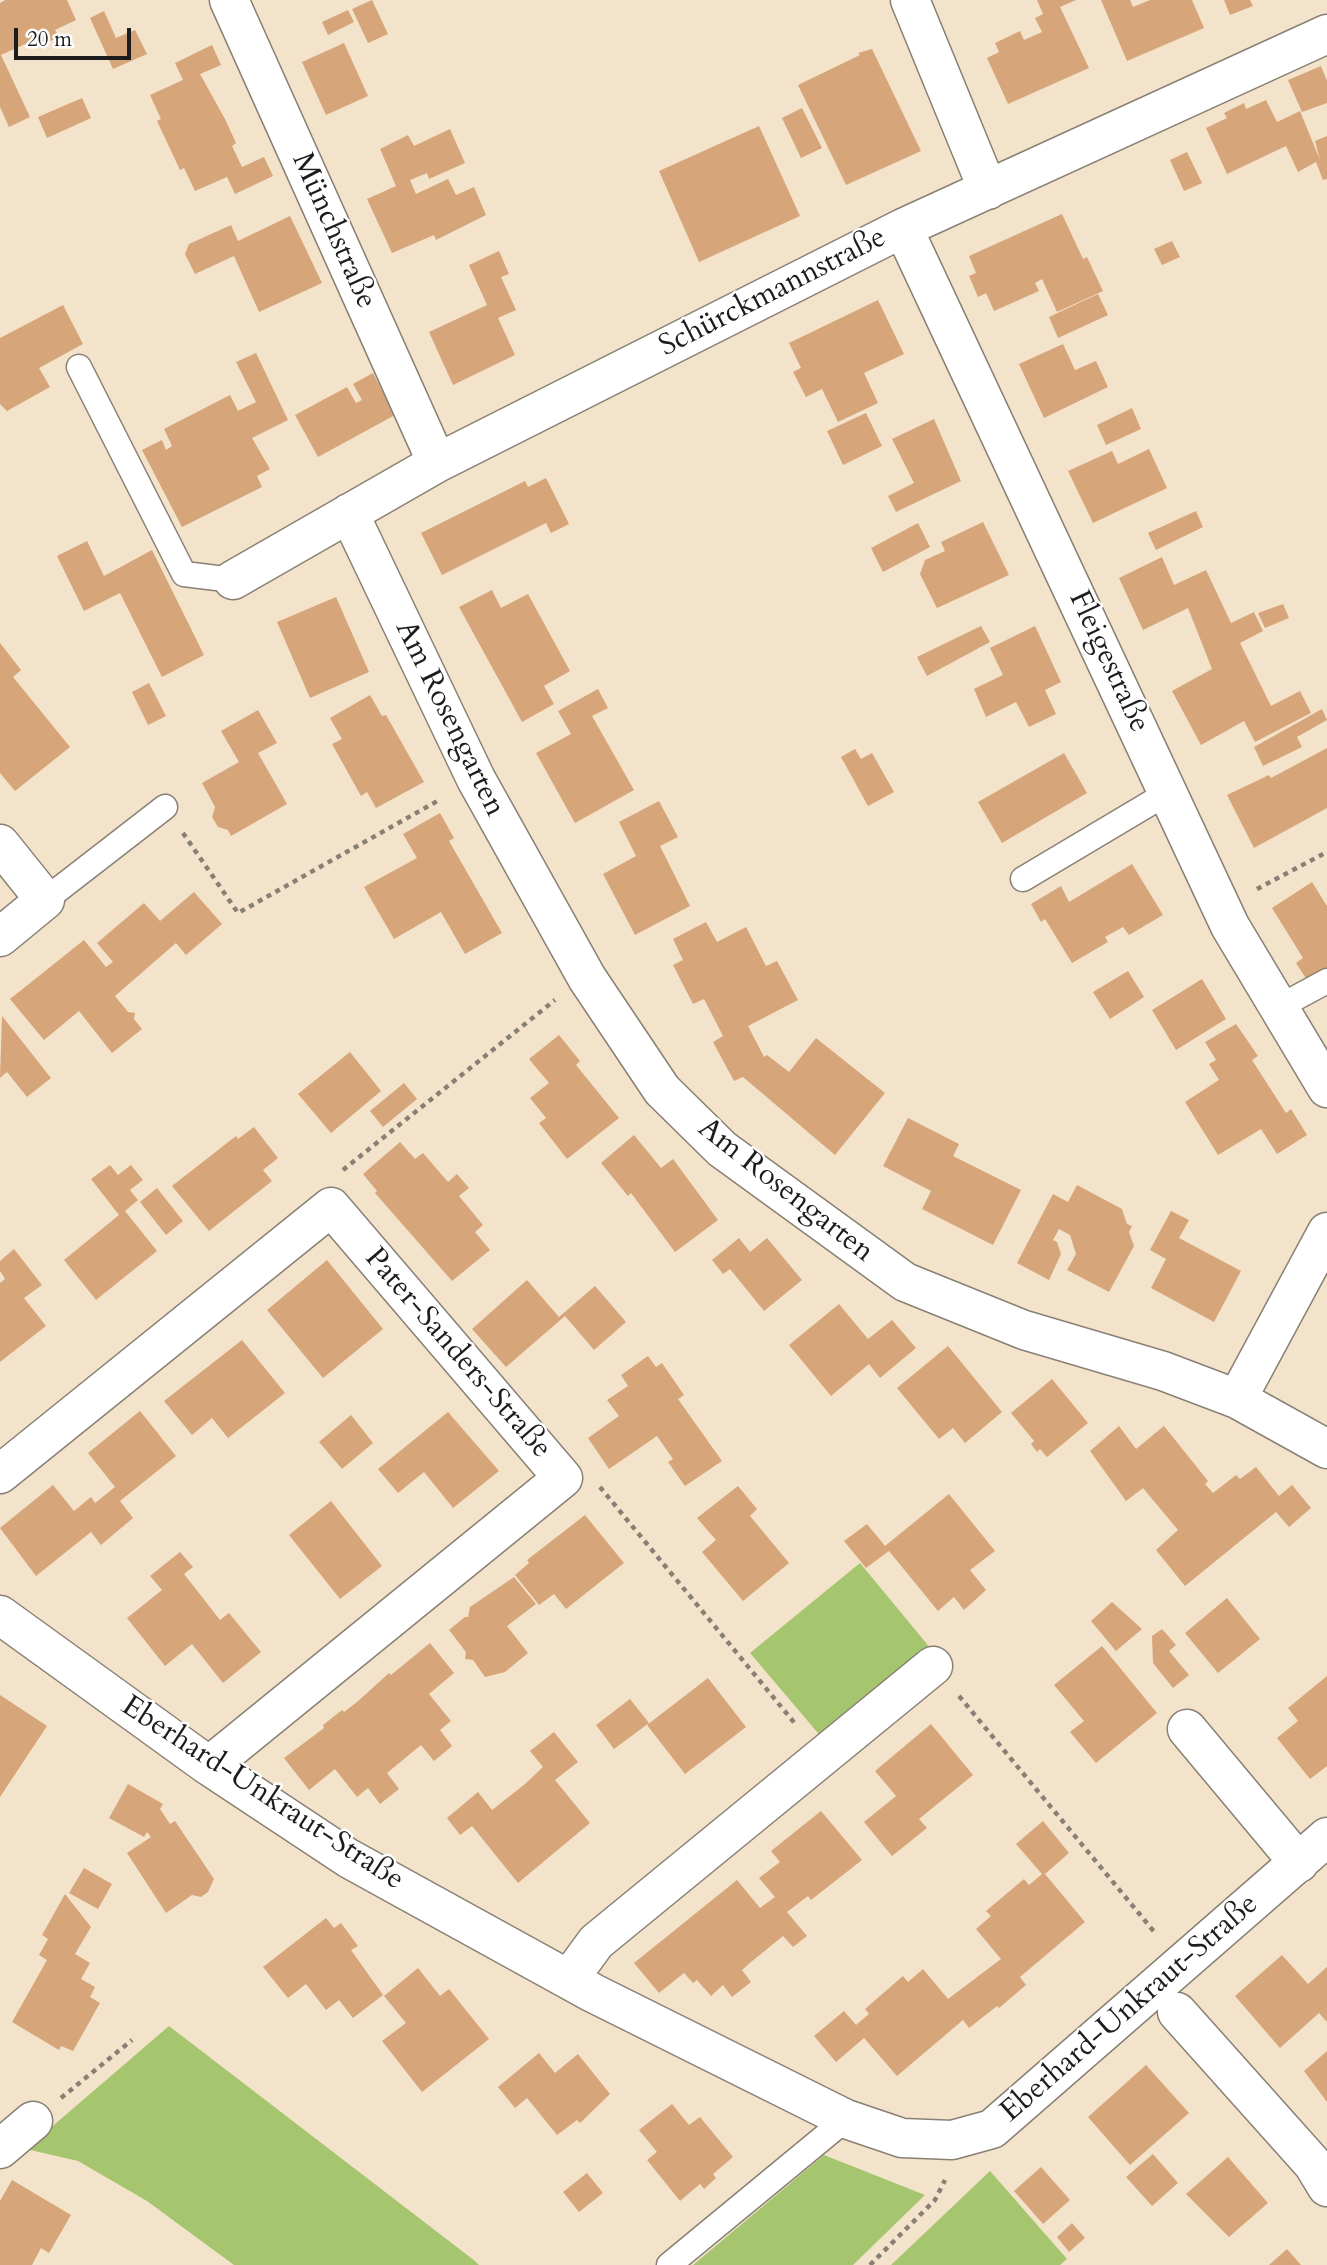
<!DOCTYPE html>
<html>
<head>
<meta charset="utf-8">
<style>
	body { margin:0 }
	#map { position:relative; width:1327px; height:2265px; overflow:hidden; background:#f4e3cb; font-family:Cardo,serif }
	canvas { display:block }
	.scale { position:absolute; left:14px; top:28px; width:117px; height:32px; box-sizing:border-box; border:4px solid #1c1c1c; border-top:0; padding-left:9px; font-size:21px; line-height:24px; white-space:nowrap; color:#1c1c1c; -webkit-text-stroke:5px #fff; paint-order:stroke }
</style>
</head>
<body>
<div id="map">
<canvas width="1327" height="2265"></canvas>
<div class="scale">20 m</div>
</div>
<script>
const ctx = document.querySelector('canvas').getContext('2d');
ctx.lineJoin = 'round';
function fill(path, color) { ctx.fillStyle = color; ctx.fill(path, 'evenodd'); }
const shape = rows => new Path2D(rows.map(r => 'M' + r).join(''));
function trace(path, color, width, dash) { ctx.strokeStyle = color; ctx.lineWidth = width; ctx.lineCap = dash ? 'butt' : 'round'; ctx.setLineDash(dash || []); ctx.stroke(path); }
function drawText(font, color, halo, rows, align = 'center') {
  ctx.font = font + ' Cardo,serif'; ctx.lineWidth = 5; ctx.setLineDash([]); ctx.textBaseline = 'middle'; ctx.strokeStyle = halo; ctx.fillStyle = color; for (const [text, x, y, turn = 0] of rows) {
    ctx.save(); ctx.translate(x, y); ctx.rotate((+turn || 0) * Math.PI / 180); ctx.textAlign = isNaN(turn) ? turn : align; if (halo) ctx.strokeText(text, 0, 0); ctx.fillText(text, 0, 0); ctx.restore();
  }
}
const green = shape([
	[860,1563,936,1655,829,1746,750,1653],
	[169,2026,475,2261,479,2265,234,2265,147,2201,78,2161,26,2149],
	[824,2155,925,2195,853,2265,693,2265],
	[990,2171,1067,2259,1060,2265,891,2265]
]);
const building = shape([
	[5,0,67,0,76,20,55,30,59,37,35,48,32,41,1,55,30,117,9,127,0,107,0,3],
	[372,0,388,34,368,43,352,9],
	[1037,0,1076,0,1060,7,1089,68,1008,104,987,58,999,52,995,43,1020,31,1024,40,1042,32,1035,18,1043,14],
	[1101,0,1130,0,1133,7,1150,0,1192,0,1204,28,1127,61],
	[1224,0,1250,0,1253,6,1230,15],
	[348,10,354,22,328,35,322,22],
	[104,11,116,38,135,30,147,54,113,69,90,18],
	[344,43,368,96,326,115,302,62],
	[212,45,221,65,200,74,225,119,236,143,232,146,242,167,264,157,273,176,235,194,227,177,195,191,184,168,180,170,157,121,161,119,150,95,183,80,175,63],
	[872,49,921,151,846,185,798,85,860,55,858,53],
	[1321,66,1327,81,1327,103,1302,112,1288,80],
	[82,98,91,118,47,138,38,117],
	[1266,100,1277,122,1300,111,1320,160,1315,141,1327,136,1327,179,1323,180,1316,162,1298,172,1286,146,1227,174,1206,128,1227,118,1224,113,1244,103,1246,109],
	[802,108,822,148,801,158,782,118],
	[759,126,800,216,699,262,659,171],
	[450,129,465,163,429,179,427,173,410,180,416,194,448,179,456,195,474,187,486,215,436,240,434,235,392,253,367,199,396,186,380,149,408,135,414,146],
	[1187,152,1202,183,1184,191,1170,160],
	[1062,214,1083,259,1087,257,1103,291,1057,312,1042,279,1035,283,1039,291,994,311,986,293,978,297,969,276,976,273,969,256],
	[290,216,322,283,259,312,234,256,195,274,185,254,189,244,231,225,238,241],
	[1172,241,1180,257,1162,265,1154,249],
	[499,251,509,274,501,277,516,310,498,318,515,355,453,385,429,332,487,305,469,265],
	[1098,294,1108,315,1058,338,1049,317],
	[878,300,904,354,864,373,878,403,838,422,822,389,806,397,793,372,801,368,789,343],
	[63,305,83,344,39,368,50,387,7,411,0,404,0,338],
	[1063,344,1075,370,1096,361,1108,387,1044,418,1019,364],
	[256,353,288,420,252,438,270,469,257,476,262,487,182,527,142,450,162,440,166,450,172,446,164,429,230,395,238,411,256,402,236,362],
	[373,373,395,415,318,457,295,415,347,387,356,403,362,400,353,384],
	[1132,408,1141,429,1106,445,1097,425],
	[866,413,882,446,843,465,827,431],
	[934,419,961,481,896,512,888,496,914,483,892,439],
	[1149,449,1167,488,1093,523,1068,471,1112,451,1118,464],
	[546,478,569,524,551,533,546,523,442,575,421,533,525,481,528,487],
	[1196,511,1203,527,1156,550,1148,533],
	[983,522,1009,575,937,608,920,574,925,560,945,551,941,542],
	[918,523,930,547,883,572,871,548],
	[87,541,104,576,152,550,204,655,162,677,120,593,84,611,57,556],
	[1162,557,1174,585,1206,570,1231,623,1254,612,1263,631,1240,643,1271,706,1300,691,1311,713,1255,742,1244,721,1201,745,1172,691,1212,669,1188,608,1143,630,1119,578],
	[492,590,501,608,528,594,570,671,544,686,554,704,522,722,459,607],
	[336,597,369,672,310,698,277,622],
	[1283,604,1289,618,1265,628,1258,613],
	[981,626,990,642,927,676,917,657],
	[1035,626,1061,682,1045,690,1056,714,1029,727,1016,702,986,717,974,689,1003,675,990,648],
	[0,643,21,670,13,677,70,747,15,791,0,773],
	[149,683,166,716,148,725,132,692],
	[598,689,608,708,592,716,634,790,575,823,536,753,571,734,558,711],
	[370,695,382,716,386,715,424,782,376,808,367,792,361,796,332,744,342,739,330,718],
	[1322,709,1327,720,1297,737,1302,747,1263,766,1254,747],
	[258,710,277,743,258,753,287,804,231,836,228,830,218,827,212,817,215,807,202,783,239,762,221,731],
	[1327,748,1327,808,1254,848,1227,795,1269,775,1271,778],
	[855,749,861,759,872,753,894,792,868,806,841,757],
	[1064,753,1087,793,1002,843,978,802],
	[659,801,678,837,660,846,690,906,635,935,603,874,636,856,619,822],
	[440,813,454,838,449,841,502,933,465,954,441,912,394,939,364,887,417,858,403,834],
	[1132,864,1163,915,1129,935,1123,927,1105,937,1108,942,1072,963,1045,919,1041,922,1031,904,1061,886,1069,902],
	[1312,882,1327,906,1327,968,1307,980,1296,963,1303,958,1272,908],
	[194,892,222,924,186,955,176,943,115,996,128,1012,135,1013,134,1019,142,1029,112,1053,79,1011,44,1040,10,999,84,940,106,967,113,962,97,943,144,903,160,921],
	[706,922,717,942,746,927,766,966,777,961,798,1000,748,1026,764,1057,767,1055,789,1072,816,1038,885,1093,835,1155,743,1077,734,1081,713,1042,723,1036,704,999,693,1004,673,965,683,960,673,939],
	[1128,971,1144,997,1110,1019,1093,992],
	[1202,979,1226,1019,1176,1050,1152,1010],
	[2,1016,51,1078,27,1097,7,1072,0,1078],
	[1236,1024,1258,1056,1252,1060,1286,1113,1291,1109,1307,1135,1277,1154,1261,1129,1218,1155,1185,1102,1219,1080,1209,1064,1216,1060,1205,1042],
	[559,1035,580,1061,576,1065,619,1118,567,1159,539,1123,546,1118,530,1098,549,1083,529,1059],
	[350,1052,381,1091,331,1133,298,1094],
	[404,1083,417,1099,383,1127,370,1111],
	[908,1118,959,1144,953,1156,1021,1190,993,1245,922,1209,931,1191,883,1166],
	[254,1127,278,1158,263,1170,272,1181,209,1231,172,1186,236,1136,238,1139],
	[634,1135,661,1168,673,1159,718,1220,675,1252,631,1193,628,1196,601,1163],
	[400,1142,415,1159,423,1153,448,1182,457,1174,469,1188,459,1196,483,1225,475,1232,490,1250,452,1281,375,1193,377,1191,363,1174],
	[110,1165,118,1175,131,1165,143,1180,130,1190,138,1200,125,1211,157,1251,96,1300,64,1260,119,1215,91,1179],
	[1077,1185,1122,1209,1127,1224,1132,1226,1129,1232,1134,1246,1109,1292,1067,1270,1076,1254,1070,1235,1059,1229,1053,1240,1057,1242,1061,1254,1049,1280,1017,1263,1053,1194,1068,1202],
	[157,1188,183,1221,166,1235,140,1202],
	[1171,1211,1189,1220,1179,1238,1241,1271,1214,1322,1151,1288,1166,1259,1150,1250],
	[739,1238,750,1252,767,1238,802,1280,764,1311,730,1269,723,1274,712,1260],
	[14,1249,42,1285,24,1298,46,1326,0,1362,0,1283,5,1279,0,1271,0,1261],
	[327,1260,383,1329,323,1378,267,1310],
	[527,1280,559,1317,595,1286,626,1322,594,1350,565,1316,506,1367,472,1329],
	[839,1304,868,1339,892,1320,916,1348,880,1378,869,1364,831,1396,789,1345],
	[242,1340,285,1393,228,1438,212,1418,192,1435,164,1401],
	[948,1346,1002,1412,965,1443,953,1428,939,1439,897,1388],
	[648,1356,656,1367,662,1363,684,1395,678,1399,722,1461,685,1486,668,1462,673,1459,657,1436,609,1469,588,1438,619,1416,607,1400,628,1386,621,1375],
	[1052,1379,1088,1423,1047,1457,1040,1449,1037,1452,1031,1444,1034,1441,1011,1413],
	[140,1411,176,1456,120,1501,133,1518,101,1545,91,1532,36,1576,0,1528,53,1485,74,1511,91,1497,95,1503,115,1487,88,1453],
	[448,1412,499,1471,453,1508,424,1472,398,1493,378,1469],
	[351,1415,373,1443,342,1469,319,1442],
	[1119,1426,1136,1449,1164,1426,1208,1481,1205,1484,1213,1493,1236,1475,1240,1479,1256,1467,1279,1496,1292,1485,1311,1508,1289,1527,1276,1512,1185,1586,1156,1550,1178,1530,1143,1488,1126,1501,1090,1451],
	[738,1486,757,1509,750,1516,789,1563,743,1601,702,1552,716,1540,697,1518],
	[949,1494,995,1551,970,1570,986,1590,964,1610,954,1597,938,1611,889,1551,866,1568,844,1541,867,1524,885,1546],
	[331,1501,382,1566,340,1599,289,1535],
	[585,1515,624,1563,566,1609,554,1594,539,1605,515,1575,529,1563,527,1560],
	[180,1552,193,1567,184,1574,220,1620,229,1613,261,1652,223,1683,192,1644,165,1666,127,1618,162,1590,150,1576],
	[514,1577,536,1604,507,1626,528,1653,505,1672,485,1677,473,1660,465,1659,466,1652,449,1630,465,1617,468,1617,470,1607],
	[1227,1598,1260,1639,1218,1673,1185,1633],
	[1112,1602,1142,1629,1116,1651,1091,1621],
	[1162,1629,1176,1645,1169,1651,1189,1675,1173,1688,1153,1663,1152,1636],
	[430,1643,454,1673,429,1694,451,1721,440,1730,452,1746,434,1761,421,1745,387,1773,399,1789,380,1804,368,1788,357,1797,335,1769,309,1790,284,1758,324,1728,323,1725,342,1710,344,1712,357,1702,389,1673,391,1675],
	[1102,1646,1157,1713,1096,1763,1070,1732,1084,1721,1054,1685],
	[1327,1676,1327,1766,1310,1779,1277,1738,1298,1721,1288,1708],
	[708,1678,746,1727,685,1774,647,1725],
	[0,1695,47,1726,0,1797],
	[630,1699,649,1723,614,1749,596,1725],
	[931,1724,973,1775,919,1819,927,1828,892,1856,864,1822,896,1796,875,1771],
	[554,1732,578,1762,555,1780,590,1823,518,1883,472,1826,460,1835,447,1818,478,1792,492,1810,525,1784,543,1767,530,1751],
	[128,1784,163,1804,160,1809,170,1824,175,1821,214,1879,208,1892,201,1897,192,1895,166,1913,127,1853,151,1837,147,1832,144,1837,109,1818],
	[821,1811,862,1860,811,1900,808,1896,787,1912,807,1936,793,1947,783,1936,751,1962,742,1970,751,1982,732,1997,723,1985,711,1996,697,1980,693,1983,684,1973,659,1993,634,1963,737,1880,760,1908,775,1897,759,1878,780,1862,771,1851],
	[1043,1821,1069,1853,1045,1874,1085,1922,1020,1977,1026,1985,999,2008,997,2006,969,2028,963,2020,897,2076,864,2038,836,2062,814,2036,844,2011,856,2025,869,2014,865,2009,903,1976,908,1982,923,1969,948,1999,1001,1959,976,1929,991,1916,986,1911,1024,1879,1029,1885,1042,1874,1016,1844],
	[84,1868,112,1884,98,1909,69,1893],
	[65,1894,91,1927,75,1954,90,1963,81,1979,95,1987,90,1997,100,2003,73,2051,61,2046,59,2050,12,2022,47,1960,39,1955,48,1939,42,1935],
	[326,1918,334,1928,341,1923,358,1946,351,1950,383,1995,353,2018,339,2000,326,2010,306,1984,288,1998,263,1967],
	[1282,1955,1308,1984,1327,1967,1327,2022,1319,2013,1280,2048,1235,1996],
	[418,1968,440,1996,449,1989,489,2039,422,2092,382,2041,406,2023,384,1996],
	[1327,2051,1327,2102,1304,2071],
	[539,2053,555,2073,578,2054,610,2094,580,2123,577,2120,557,2135,527,2098,515,2108,498,2087],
	[1146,2065,1189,2113,1130,2165,1088,2117],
	[672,2104,689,2125,700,2117,733,2157,713,2174,716,2178,704,2189,700,2184,680,2201,647,2160,657,2152,639,2130],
	[1153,2154,1178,2183,1152,2206,1126,2177],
	[1228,2157,1268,2203,1229,2237,1186,2194],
	[1041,2167,1070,2200,1043,2224,1014,2191],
	[587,2173,603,2193,579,2212,563,2192],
	[12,2180,71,2215,49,2253,41,2248,32,2265,0,2265,0,2201],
	[1072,2223,1085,2238,1069,2252,1057,2237],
	[1287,2249,1301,2265,1269,2265]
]);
const path = shape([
	[183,833,238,913,441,799],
	[1257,889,1327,852],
	[343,1170,555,1000],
	[600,1487,797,1726],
	[959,1696,1156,1934],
	[61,2098,132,2040],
	[870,2265,935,2200,945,2180]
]);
const service = shape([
	[79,367,184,574,233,580],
	[1023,879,1169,792],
	[45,900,165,807],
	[1279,1007,1327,981],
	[669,2265,846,2119]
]);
const minor = shape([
	[229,0,437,463],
	[910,0,988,190],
	[903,228,1230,926,1327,1088],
	[349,513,476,779,587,978,662,1090,722,1149,905,1282,1024,1330,1163,1371,1237,1399,1327,1449],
	[233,580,437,463,903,228,1327,34],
	[0,844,45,900,0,937],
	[1237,1399,1327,1232],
	[0,1474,331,1207,563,1478,209,1766],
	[0,1615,209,1766,348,1858,593,1993,846,2119,902,2138,952,2140,992,2129,1327,1837],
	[1187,1729,1299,1863],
	[569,1979,596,1942,933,1666],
	[1177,2012,1313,2164,1327,2187],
	[0,2149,33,2121]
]);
const streetNames = [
	["Münchstraße",333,231,66],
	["Schürckmannstraße",773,293,-27],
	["Fleigestraße",1108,662,65],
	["Am Rosengarten",449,719,64],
	["Am Rosengarten",785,1191,38],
	["Pater-Sanders-Straße",457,1354,49],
	["Eberhard-Unkraut-Straße",262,1794,33],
	["Eberhard-Unkraut-Straße",1130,2009,-41]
];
fill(green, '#a5c56e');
fill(building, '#d6a57a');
trace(service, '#888074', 27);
trace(minor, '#888074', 41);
trace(path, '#888074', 4.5, [5, 5]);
trace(service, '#fff', 24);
trace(minor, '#fff', 38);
drawText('30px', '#1c1c1c', '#fff', streetNames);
</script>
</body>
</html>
